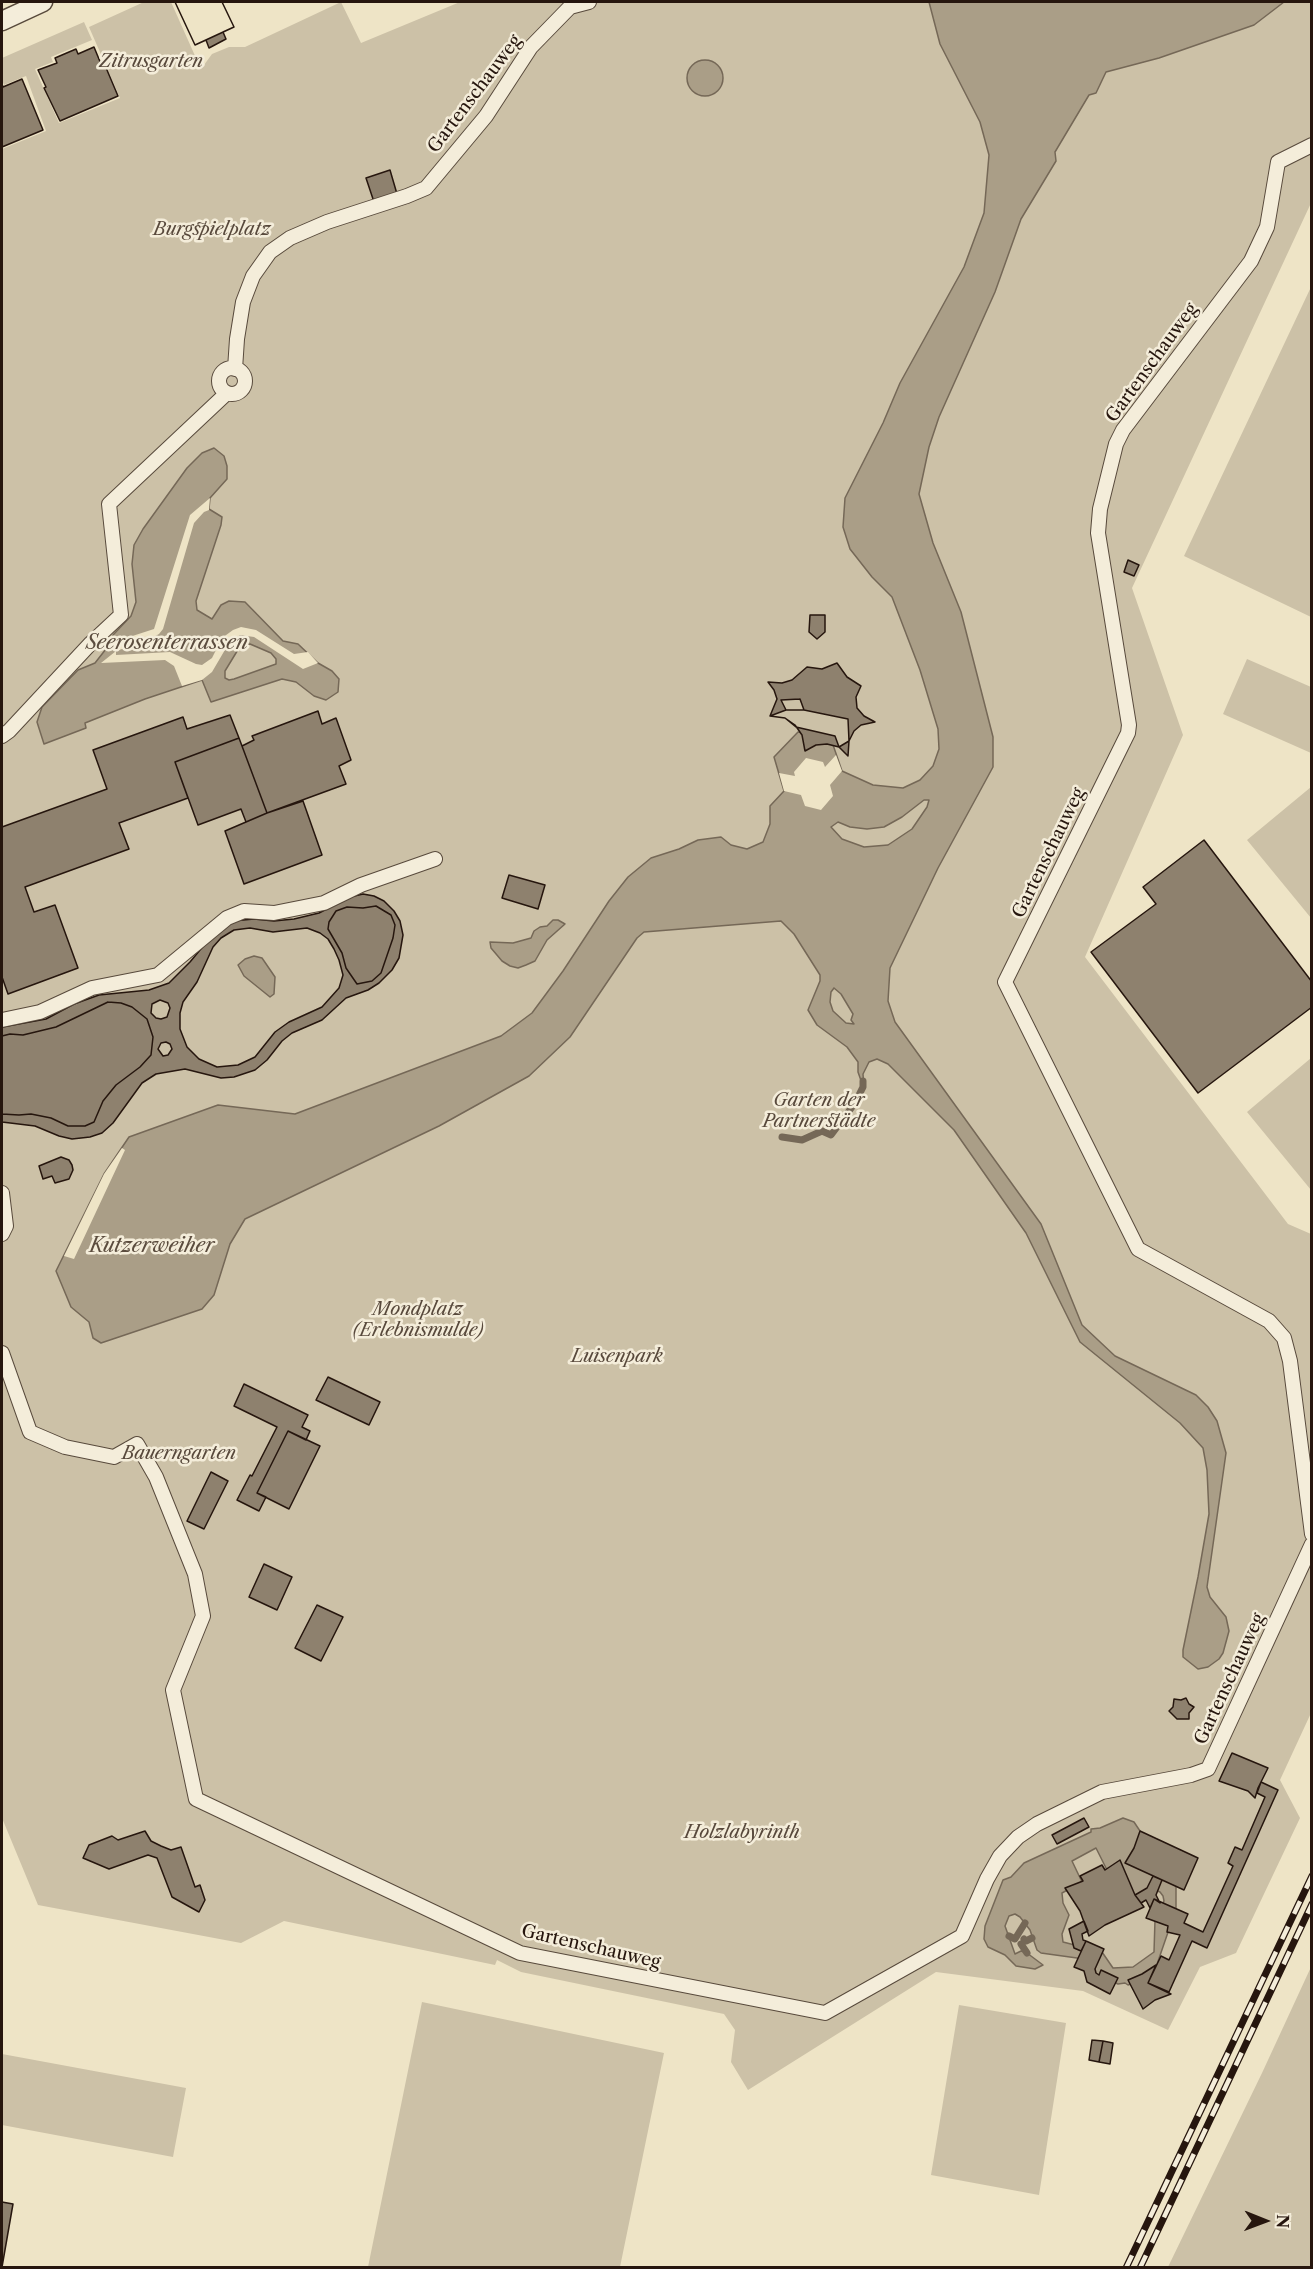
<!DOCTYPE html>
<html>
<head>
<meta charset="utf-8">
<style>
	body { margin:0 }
	#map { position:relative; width:1313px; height:2269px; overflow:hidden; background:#eee4c6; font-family:"Libre Caslon Text",serif }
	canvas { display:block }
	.frame { position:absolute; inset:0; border:3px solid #26160e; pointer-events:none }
	.north { position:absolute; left:1235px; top:2191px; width:60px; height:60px; -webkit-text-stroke:4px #f4edda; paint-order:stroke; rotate:91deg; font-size:16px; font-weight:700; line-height:24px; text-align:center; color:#26160e }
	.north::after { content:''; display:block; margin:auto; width:21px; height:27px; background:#26160e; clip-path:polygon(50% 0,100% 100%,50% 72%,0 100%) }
</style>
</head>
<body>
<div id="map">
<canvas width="1313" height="2269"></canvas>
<div class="frame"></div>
<div class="north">N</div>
</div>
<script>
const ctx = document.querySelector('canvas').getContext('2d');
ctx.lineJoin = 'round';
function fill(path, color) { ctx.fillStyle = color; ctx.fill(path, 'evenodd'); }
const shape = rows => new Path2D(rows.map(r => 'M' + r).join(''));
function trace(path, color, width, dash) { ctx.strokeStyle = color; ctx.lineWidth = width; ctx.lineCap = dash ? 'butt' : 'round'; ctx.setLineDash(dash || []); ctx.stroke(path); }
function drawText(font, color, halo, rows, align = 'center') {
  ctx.font = font + ' "Libre Caslon Text",serif'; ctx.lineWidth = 5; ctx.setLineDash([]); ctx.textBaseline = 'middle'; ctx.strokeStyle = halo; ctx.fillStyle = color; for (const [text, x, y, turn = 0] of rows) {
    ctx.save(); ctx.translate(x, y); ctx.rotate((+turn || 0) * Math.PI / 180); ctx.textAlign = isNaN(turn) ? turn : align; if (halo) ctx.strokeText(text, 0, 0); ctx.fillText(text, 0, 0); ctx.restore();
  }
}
const green = shape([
	[144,2,171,2,196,58,204,65,212,54,229,47,245,47,260,40,341,2,361,43,460,2,1311,2,1311,203,1132,588,1183,735,1085,957,1288,1224,1311,1234,1311,1713,1280,1780,1300,1818,1236,1953,1200,1967,1168,2030,1083,1991,936,1972,748,2090,731,2062,735,2030,724,2014,521,1972,497,1960,495,1965,284,1921,241,1943,38,1905,2,1818,2,149,46,131,26,76,4,85,2,80,2,58,84,22,92,40,51,57,53,62,35,69,59,123,120,98,89,27],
	[1311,287,1311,617,1184,556],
	[1247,659,1311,687,1311,753,1223,714],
	[1311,787,1311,918,1247,840],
	[1311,1058,1311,1190,1247,1112],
	[1311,1967,1311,2267,1168,2267,1262,2073],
	[422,2002,664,2053,620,2267,368,2267],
	[959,2005,1066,2023,1039,2195,931,2175],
	[2,2054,186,2088,173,2157,2,2125]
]);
const water = shape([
	[929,2,1284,2,1254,25,1159,58,1106,72,1096,93,1089,95,1055,152,1056,161,1021,219,995,292,939,417,929,447,919,494,933,543,961,612,993,737,993,767,938,868,890,968,888,1001,895,1022,1041,1224,1082,1325,1115,1356,1196,1395,1208,1407,1217,1421,1226,1453,1207,1587,1210,1597,1226,1617,1229,1631,1223,1653,1219,1659,1208,1667,1198,1669,1183,1657,1183,1650,1198,1577,1209,1514,1207,1470,1203,1448,1180,1423,1080,1342,1026,1233,954,1130,888,1064,877,1059,869,1062,863,1074,864,1089,858,1072,858,1062,847,1047,817,1025,808,1010,820,981,820,975,794,934,781,921,644,932,637,938,570,1037,529,1076,439,1126,245,1219,230,1244,214,1295,202,1309,101,1343,93,1338,89,1322,71,1307,56,1271,104,1174,129,1137,218,1105,295,1114,501,1036,532,1013,563,971,609,901,628,877,651,858,679,849,698,840,721,837,731,845,747,849,763,842,770,824,770,806,784,791,774,757,798,732,831,739,842,771,873,785,903,788,920,780,933,766,939,749,938,729,920,670,892,597,872,577,850,549,843,527,845,498,883,423,900,383,964,267,984,213,989,155,980,122,940,44,929,2],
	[924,800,929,800,927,807,912,829,888,845,864,847,842,839,831,827,838,822,850,827,867,829,884,827,902,817,924,800],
	[834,988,841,994,853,1014,851,1020,854,1024,846,1023,833,1011,830,1002,831,992,834,988],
	'687 78a18 18 0 1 1 36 0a18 18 0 1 1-36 0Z',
	[214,448,224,456,227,466,227,479,210,498,209,509,222,517,221,525,196,601,197,610,212,619,221,605,229,601,245,602,283,641,298,644,318,663,332,671,339,679,338,692,326,700,314,696,296,682,282,679,211,702,202,680,145,699,85,723,86,728,44,744,37,722,42,707,78,670,95,663,113,640,113,635,131,616,136,602,132,564,134,545,143,529,187,468,202,453,214,448],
	[250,644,271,653,276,659,276,664,234,679,229,680,225,678,225,671,239,648,250,644],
	[553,920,558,920,565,924,547,940,535,961,526,965,518,968,510,966,502,961,491,948,490,942,513,943,531,938,534,931,540,927,547,926,553,920],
	[254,956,262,958,275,977,274,994,270,997,244,976,238,965,245,959,254,956],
	[1123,1818,1134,1822,1176,1885,1176,1909,1155,1970,1147,1978,1128,1985,1125,1983,1118,1984,1096,1974,1091,1967,1077,1958,1041,1953,1037,1950,1030,1930,1020,1917,1015,1914,1009,1916,1005,1926,1015,1954,1021,1951,1027,1953,1043,1965,1035,1969,1016,1966,1005,1955,988,1947,984,1939,985,1926,1003,1880,1011,1877,1024,1863,1091,1832,1091,1829,1100,1828,1123,1818],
	[1096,1848,1107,1870,1135,1896,1150,1888,1160,1892,1163,1896,1164,1901,1155,1920,1154,1952,1133,1967,1113,1968,1102,1952,1063,1942,1062,1934,1069,1915,1063,1903,1062,1893,1082,1882,1072,1861,1096,1848]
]);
const pier = shape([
	[210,498,209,510,204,512,194,523,163,629,159,634,146,641,116,651,116,655,170,652,196,664,202,665,212,658,222,638,233,630,241,627,256,630,294,654,308,652,318,663,303,669,254,637,240,635,229,643,212,672,202,680,182,686,174,666,165,660,101,663,116,651,113,640,117,641,154,629,190,515],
	[836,755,842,771,830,785,833,796,821,810,805,806,801,795,784,791,779,773,795,776,794,772,806,758,823,762,825,767],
	[122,1148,125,1150,74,1259,64,1256,104,1174]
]);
const stream = shape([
	[782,1137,802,1140,822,1131,831,1135,855,1103,863,1087,863,1081],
	[1009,1936,1015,1939,1025,1923],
	[1024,1939,1026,1941,1032,1938],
	[1021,1944,1027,1953]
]);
const building = shape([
	[175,2,222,2,234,27,195,45,175,2],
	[175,2,222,2,234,27,223,32,226,39,209,48,206,40,195,45,175,2],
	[94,47,101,64,104,63,118,96,60,121,44,88,46,87,38,70,57,63,55,58,76,49,78,54,94,47],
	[22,79,43,130,2,147,2,84,3,87,22,79],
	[390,170,397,194,374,202,366,178,390,170],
	[1128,560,1139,565,1134,576,1124,572,1128,560],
	[810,615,825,615,825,632,817,639,809,632,810,615],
	[837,663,847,677,861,686,856,697,857,708,864,716,875,722,861,725,854,731,849,741,848,756,839,747,827,744,816,745,805,751,802,735,795,725,785,718,770,716,777,699,774,690,768,682,782,683,792,680,807,667,822,669,837,663],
	[800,699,804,710,786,710,781,700,800,699],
	[786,710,804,710,848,719,849,741,839,747,835,736,796,727,785,718,770,716,786,710],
	[318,711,322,724,336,718,351,760,339,766,346,784,267,813,242,746,254,740,252,736,318,711],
	[230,715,239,738,175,762,188,798,119,823,129,849,25,887,34,912,55,905,78,968,8,994,2,977,2,827,107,789,93,750,183,717,187,729,230,715],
	[239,738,267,813,246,822,241,809,198,825,175,762,239,738],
	[303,801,322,855,244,884,225,831,267,813,303,801],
	[1204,840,1312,982,1312,1007,1198,1093,1091,952,1156,904,1143,887,1204,840],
	[509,875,545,885,538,909,502,898,509,875],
	[363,894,374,896,384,901,394,911,400,921,403,935,399,958,392,970,379,983,368,990,346,998,322,1020,292,1033,282,1041,267,1060,255,1070,234,1077,221,1078,185,1069,156,1074,142,1083,113,1123,102,1133,90,1137,72,1139,59,1136,35,1126,2,1122,2,1114,19,1115,31,1114,51,1118,68,1126,85,1126,94,1122,103,1101,116,1085,140,1067,151,1055,153,1037,147,1019,132,1007,121,1003,108,1002,56,1027,23,1035,10,1034,2,1036,2,1027,46,1019,74,1004,99,995,149,990,169,983,190,962,215,932,232,921,254,919,274,921,294,919,319,913,350,897,363,894],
	[376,906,391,915,395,925,393,938,381,973,372,981,357,984,346,968,342,953,328,929,329,922,336,911,347,907,363,908,376,906],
	[250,928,273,932,307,928,320,933,328,939,334,949,339,960,343,975,339,988,322,1007,289,1022,275,1032,255,1057,238,1065,217,1067,199,1059,187,1047,180,1029,180,1013,183,1002,197,982,213,947,221,938,234,930,250,928],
	[160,1000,168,1003,170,1008,167,1017,161,1019,156,1018,151,1013,152,1004,160,1000],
	[166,1042,170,1044,172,1049,168,1055,163,1056,158,1049,161,1043,166,1042],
	[376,906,391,915,395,925,393,938,381,973,372,981,357,984,346,968,342,953,328,929,329,922,336,911,347,907,363,908,376,906],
	[108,1002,121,1003,132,1007,147,1019,153,1037,151,1055,140,1067,116,1085,103,1101,94,1122,85,1126,68,1126,51,1118,31,1114,19,1115,2,1114,2,1036,10,1034,23,1035,56,1027,108,1002],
	[61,1157,69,1160,72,1165,73,1170,69,1179,55,1183,52,1176,43,1179,39,1166,61,1157],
	[328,1377,380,1402,369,1425,316,1400,328,1377],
	[244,1384,308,1415,302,1427,310,1431,306,1440,288,1431,257,1493,266,1497,259,1511,237,1500,250,1475,252,1476,277,1427,234,1406,244,1384],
	[288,1431,320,1446,289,1509,257,1493,288,1431],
	[211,1472,228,1481,204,1529,187,1521,211,1472],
	[264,1564,292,1577,277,1610,249,1597,264,1564],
	[317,1605,343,1617,321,1661,295,1648,317,1605],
	[1186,1698,1189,1704,1194,1707,1189,1713,1189,1719,1177,1719,1169,1711,1173,1707,1174,1699,1181,1700,1186,1698],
	[1232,1753,1268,1768,1258,1788,1255,1798,1248,1791,1219,1781,1232,1753],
	[1261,1782,1278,1790,1207,1948,1192,1941,1169,1992,1148,1983,1161,1956,1169,1960,1180,1935,1167,1932,1168,1926,1146,1918,1154,1899,1188,1914,1184,1923,1203,1932,1233,1866,1228,1863,1235,1847,1242,1850,1265,1797,1257,1793,1261,1782],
	[1084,1818,1089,1827,1057,1844,1052,1835,1084,1818],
	[145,1831,151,1841,161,1846,171,1850,181,1847,195,1887,200,1885,205,1900,199,1912,172,1897,157,1858,148,1855,109,1869,83,1858,89,1845,112,1836,118,1840,145,1831],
	[1140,1831,1198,1858,1184,1890,1125,1863,1134,1848,1140,1831],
	[1120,1860,1135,1895,1144,1907,1105,1925,1089,1936,1080,1911,1065,1888,1083,1881,1080,1876,1102,1865,1105,1870,1120,1860],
	[1153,1876,1162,1880,1156,1895,1160,1903,1154,1899,1150,1908,1146,1900,1141,1903,1135,1895,1147,1888,1153,1876],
	[1084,1921,1088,1931,1082,1934,1083,1940,1086,1941,1081,1951,1074,1948,1069,1929,1084,1921],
	[1086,1941,1104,1949,1095,1969,1096,1973,1099,1975,1101,1970,1118,1978,1110,1994,1087,1982,1084,1971,1074,1967,1086,1941],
	[1156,1965,1148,1983,1171,1994,1155,2000,1143,2009,1128,1980,1142,1974,1156,1965],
	[1092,2040,1103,2041,1099,2062,1089,2060,1092,2040],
	[1103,2041,1113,2043,1110,2064,1099,2062,1103,2041],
	[2,2202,13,2204,2,2267,2,2202]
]);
const pedestrian = shape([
	[1312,145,1278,162,1267,227,1251,261,1123,430,1116,444,1100,509,1098,533,1129,725,1128,733,1005,982,1138,1249,1269,1321,1284,1338,1290,1361,1312,1534],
	'219 381a13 13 0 1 1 26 0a13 13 0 1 1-26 0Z',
	[235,369,237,339,243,302,253,276,270,252,290,238,327,222,407,196,426,188,486,116,531,47,570,7,589,2],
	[2,736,9,731,91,643,121,615,109,504,227,393],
	[2,1020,40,1012,92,988,158,975,227,918,244,911,274,913,324,903,361,885,435,859],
	[2,1193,6,1226,2,1234],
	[2,1353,30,1432,65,1447,114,1457,137,1444,156,1477,195,1574,203,1616,173,1690,196,1799,520,1953,825,2013,962,1936,987,1879,1000,1856,1018,1837,1037,1824,1102,1792,1191,1775,1208,1769,1312,1544]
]);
const minor = shape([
	[2,21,43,2]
]);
const rail = shape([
	[1126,2268,1312,1876],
	[1140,2268,1312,1904]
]);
const parkNames = [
	["Zitrusgarten",151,62],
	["Burgspielplatz",212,230],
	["Garten der",819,1101],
	["Partnerstädte",819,1122],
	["Mondplatz",418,1310],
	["(Erlebnismulde)",418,1331],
	["Luisenpark",617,1357],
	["Bauerngarten",179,1454],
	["Holzlabyrinth",742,1833]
];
const streetNames = [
	["Gartenschauweg",475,94,-53],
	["Gartenschauweg",1152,363,-54],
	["Gartenschauweg",1049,853,-64],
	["Gartenschauweg",1230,1679,-65],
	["Gartenschauweg",591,1947,13]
];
const waterNames = [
	["Seerosenterrassen",167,643],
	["Kutzerweiher",152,1246]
];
fill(green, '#ccc1a7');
fill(water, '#aa9e87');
trace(water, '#756857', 1.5);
fill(pier, '#eee4c6');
trace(stream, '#756857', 7);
fill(building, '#8e816e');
trace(building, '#26160e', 1.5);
trace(pedestrian, '#584a3c', 16);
trace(minor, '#584a3c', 21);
trace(pedestrian, '#f4edda', 14);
trace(minor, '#f4edda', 18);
trace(rail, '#26160e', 7);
trace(rail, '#f4edda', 4.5, [14]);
drawText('italic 18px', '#58493c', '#f4edda', parkNames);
drawText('18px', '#26160e', '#f4edda', streetNames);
drawText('italic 20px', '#5b4c3e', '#f4edda', waterNames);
</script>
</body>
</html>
